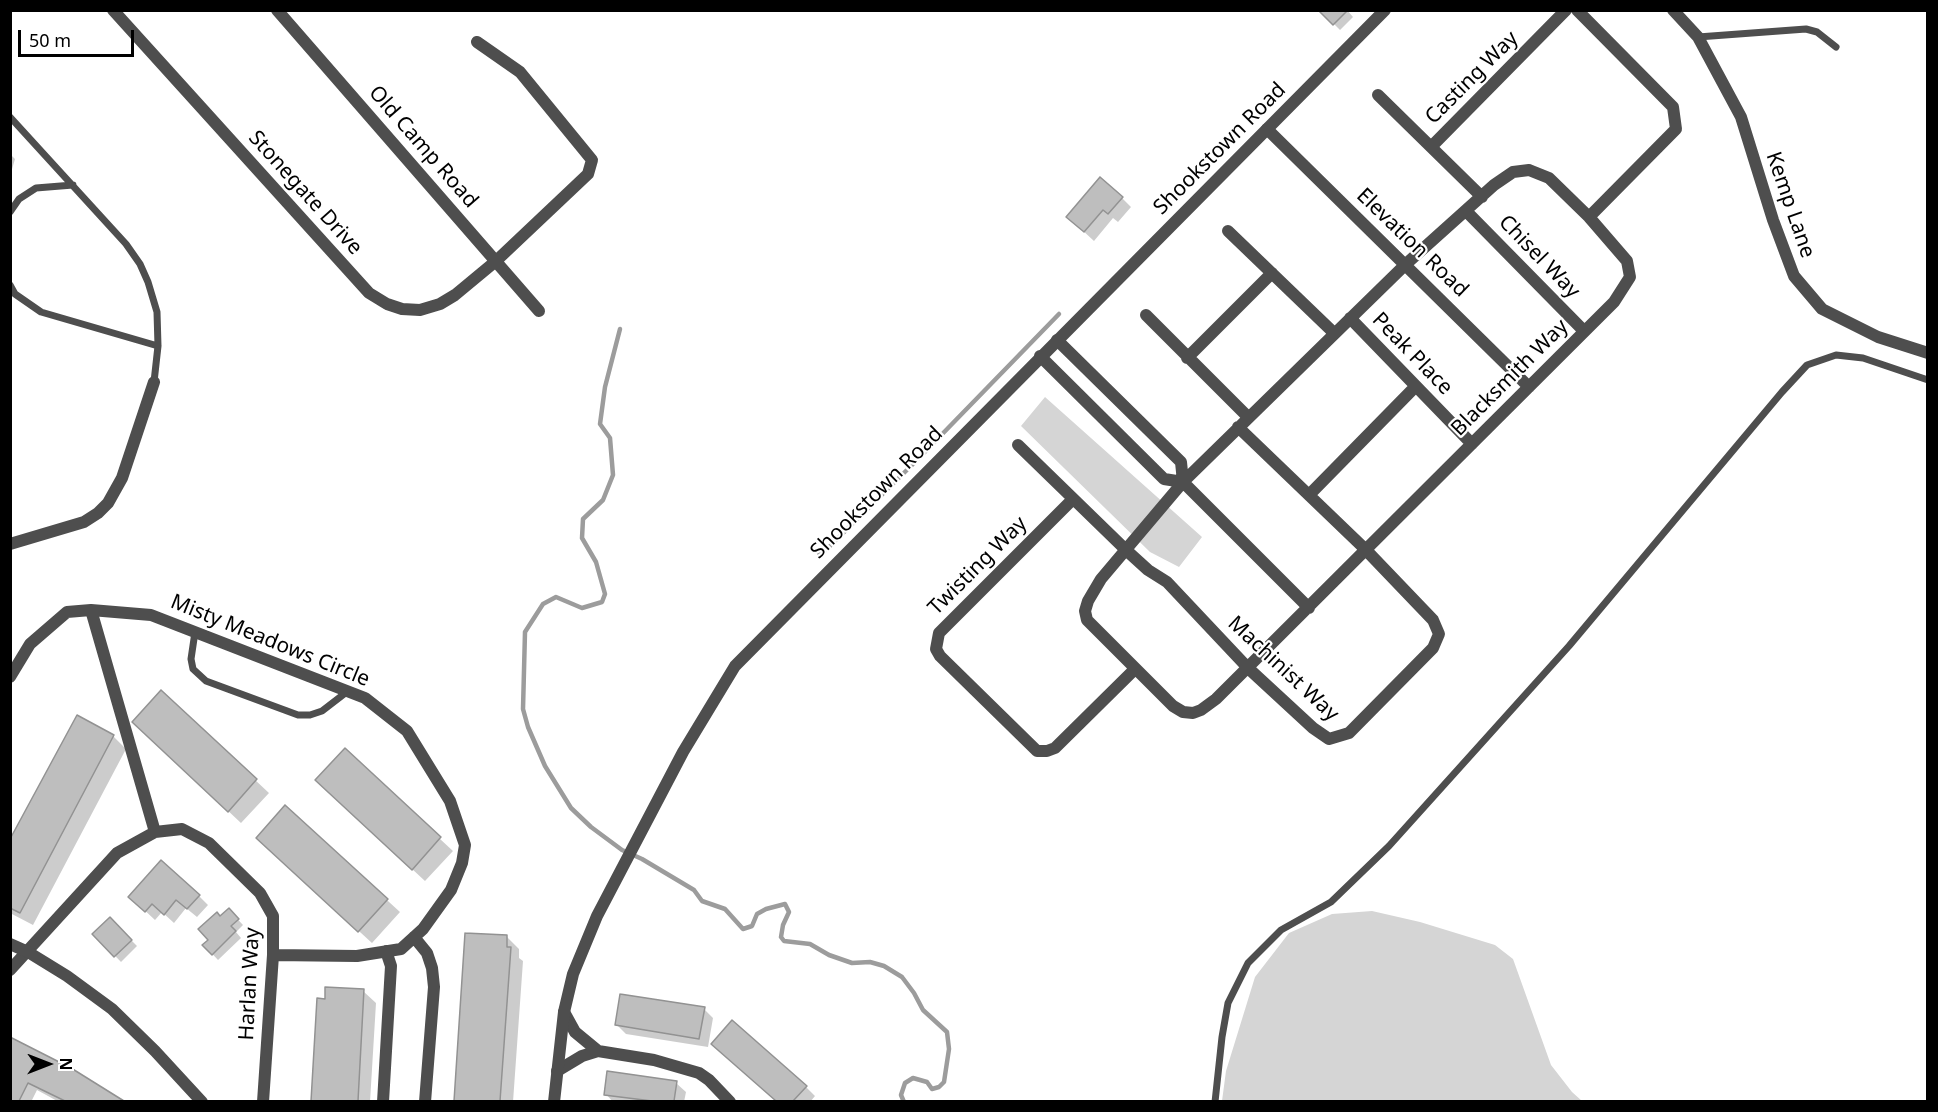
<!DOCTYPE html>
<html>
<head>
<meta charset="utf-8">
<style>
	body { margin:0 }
	#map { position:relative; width:1938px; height:1112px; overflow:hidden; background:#fff; font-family:"Noto Sans",sans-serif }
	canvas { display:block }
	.frame { position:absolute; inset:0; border:12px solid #000; pointer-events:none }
	.north { position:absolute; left:18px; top:1034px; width:60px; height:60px; -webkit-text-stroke:4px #fff; paint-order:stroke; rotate:90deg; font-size:16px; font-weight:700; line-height:24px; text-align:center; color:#000 }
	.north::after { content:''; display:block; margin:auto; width:21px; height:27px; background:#000; clip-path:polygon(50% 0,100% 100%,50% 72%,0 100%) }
	.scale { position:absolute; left:18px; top:30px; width:116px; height:27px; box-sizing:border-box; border:3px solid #000; border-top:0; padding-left:8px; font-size:18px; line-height:21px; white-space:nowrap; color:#000; -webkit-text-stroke:4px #fff; paint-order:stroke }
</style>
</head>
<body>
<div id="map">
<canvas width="1938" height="1112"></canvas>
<div class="frame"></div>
<div class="north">N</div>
<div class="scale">50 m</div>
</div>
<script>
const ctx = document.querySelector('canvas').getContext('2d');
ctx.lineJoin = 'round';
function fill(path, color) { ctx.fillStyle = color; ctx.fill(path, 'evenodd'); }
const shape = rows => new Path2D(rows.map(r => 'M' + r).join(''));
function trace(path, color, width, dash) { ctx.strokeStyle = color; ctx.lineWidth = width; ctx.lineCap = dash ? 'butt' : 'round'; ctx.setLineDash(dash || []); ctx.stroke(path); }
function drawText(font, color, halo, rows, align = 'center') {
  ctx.font = font + ' "Noto Sans",sans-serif'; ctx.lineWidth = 4.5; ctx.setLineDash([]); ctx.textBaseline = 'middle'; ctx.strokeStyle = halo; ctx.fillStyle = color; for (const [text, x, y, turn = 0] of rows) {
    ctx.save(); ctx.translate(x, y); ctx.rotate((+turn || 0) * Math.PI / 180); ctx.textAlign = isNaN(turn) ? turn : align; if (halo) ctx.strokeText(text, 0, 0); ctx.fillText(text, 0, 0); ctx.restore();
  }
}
const green = shape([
	[1045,397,1202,537,1179,567,1150,552,1021,426],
	[1372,911,1420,922,1495,945,1513,959,1551,1065,1572,1092,1582,1101,1222,1101,1226,1071,1255,977,1289,933,1332,914]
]);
const shadow = shape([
	[1347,10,1353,17,1340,30,1324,14],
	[10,154,15,159,10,176],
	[1122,198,1131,207,1118,222,1113,218,1094,241,1068,217],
	[161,692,269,793,241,823,146,734],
	[77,717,113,736,126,749,33,925,10,913,10,843],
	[330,793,399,801,453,851,425,881],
	[285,807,400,912,372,943,270,850],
	[199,896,208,905,197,917,186,908,174,923,162,912,155,920,140,906],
	[229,910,243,925,236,932,241,938,218,960,204,945,210,940,220,918],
	[110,919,137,946,121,962,94,934],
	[467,935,507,937,519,949,519,958,523,961,513,1102,456,1102],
	[363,991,376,1003,370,1102,313,1102,318,1000,326,1000],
	[704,1009,713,1018,708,1047,626,1034,617,1025],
	[722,1053,806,1087,815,1096,810,1102,777,1102],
	[70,1069,122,1102,59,1102,37,1090,31,1102,10,1102,10,1089,16,1079],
	[676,1083,686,1092,684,1102,613,1102,606,1094]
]);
const stream = shape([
	[620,329,605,387,600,424,610,438,613,475,603,500,583,519,582,538,596,562,605,594,602,602,582,608,556,597,543,604,525,632,523,709,528,727,545,766,571,808,591,827,622,850,642,859,694,890,702,901,725,909,743,929,752,926,757,914,766,909,785,904,789,912,783,925,781,937,784,941,810,944,829,955,852,963,870,962,884,966,902,977,914,993,923,1010,947,1032,949,1049,944,1082,939,1087,932,1089,927,1082,913,1078,905,1083,901,1095,904,1102],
	[819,553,826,550,916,461,1059,314]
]);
const building = shape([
	[1318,10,1348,10,1333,25,1318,10],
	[1100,177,1123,197,1108,214,1103,210,1084,232,1066,217,1100,177],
	[161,690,257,779,228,812,132,722,161,690],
	[77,715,114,735,20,913,10,908,10,839,77,715],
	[345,748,441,837,412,870,315,780,345,748],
	[285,805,388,899,358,932,256,838,285,805],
	[161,860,200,895,187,909,176,900,164,915,152,904,145,912,128,897,161,860],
	[229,908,239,919,231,926,236,931,212,955,202,945,208,940,198,929,217,912,220,916,229,908],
	[110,917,132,940,114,957,92,934,110,917],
	[465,933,507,935,507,947,511,947,500,1101,454,1101,465,933],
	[325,987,364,989,358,1101,311,1101,317,998,325,999,325,987],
	[620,994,705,1007,699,1039,615,1025,620,994],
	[732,1020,807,1086,793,1101,776,1101,711,1044,732,1020],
	[10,1037,71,1068,124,1101,65,1101,28,1083,19,1101,10,1101,10,1037],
	[607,1071,677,1081,674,1101,652,1101,604,1095,607,1071]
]);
const service = shape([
	[1698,37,1806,29,1817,32,1836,47],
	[10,117,126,244,140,264,148,282,157,312,158,346,154,382],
	[10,212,19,199,36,188,73,185],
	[10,285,15,294,41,312,158,346],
	[195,632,191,659,193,669,206,681,298,715,310,715,322,711,348,691],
	[1215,1102,1222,1037,1228,1003,1248,963,1281,930,1331,902,1389,846,1569,646,1782,392,1807,365,1836,355,1863,358,1928,380]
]);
const minor = shape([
	[113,10,369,293,387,304,402,309,420,310,440,304,455,295,496,261,588,174,592,160,520,72,477,42],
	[277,10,539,311],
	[1577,10,1673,107,1676,129,1589,217],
	[1378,95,1482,197],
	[1267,129,1529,387],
	[1431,147,1566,10],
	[1529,170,1549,178,1589,217,1627,261,1630,277,1614,302,1216,699,1201,710,1193,713,1183,712,1173,706,1087,620,1085,611,1088,601,1101,579,1183,482,1406,264,1494,185,1513,172,1529,170],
	[1466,211,1584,331],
	[1228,231,1334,333],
	[1146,315,1248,417],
	[1350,318,1472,444],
	[1057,340,1181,462,1183,482],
	[1040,356,1164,479,1183,482,1309,608],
	[1187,358,1272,273],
	[1018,445,1126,550,1148,570,1167,582,1248,668,1313,728,1329,739,1349,733,1433,648,1439,634,1433,620,1365,549,1238,427],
	[1309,495,1416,386],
	[1073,499,939,633,936,649,940,656,1037,751,1047,751,1055,748,1135,669],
	[10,544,84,522,98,513,108,503,122,478,154,382],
	[91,610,155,832],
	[10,677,30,644,67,612,91,610,151,615,365,698,407,731,450,801,465,845,462,863,451,890,423,929,401,949,357,956,273,955],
	[414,937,427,953,432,968,434,987,425,1102],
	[10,970,117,853,155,832,182,829,209,843,260,893,273,916,273,955,263,1102],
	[564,1012,575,1032,598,1051,654,1060,699,1073,709,1080,730,1102],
	[557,1071,582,1056,598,1051],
	[383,1102,391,966,386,951]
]);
const tertiary = shape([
	[1673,10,1698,37,1741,117,1773,220,1794,276,1822,309,1878,337,1928,353],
	[10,944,28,952,67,976,112,1009,155,1051,202,1102],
	[554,1102,564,1012,573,974,597,916,683,752,735,666,1385,10]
]);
const streetNames = [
	["Casting Way",1472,78,-45],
	["Old Camp Road",423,147,49],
	["Shookstown Road",1220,149,-45],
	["Stonegate Drive",305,193,48],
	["Kemp Lane",1790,205,71],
	["Elevation Road",1412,243,44],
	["Chisel Way",1539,257,46],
	["Peak Place",1412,354,46],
	["Blacksmith Way",1510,378,-45],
	["Shookstown Road",877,493,-45],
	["Twisting Way",978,566,-45],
	["Misty Meadows Circle",270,641,22],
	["Machinist Way",1283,669,43],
	["Harlan Way",250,984,-87]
];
fill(green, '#d5d5d5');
fill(shadow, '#0003');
trace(stream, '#9c9c9c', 4.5);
fill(building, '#bebebe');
trace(building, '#929292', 1.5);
trace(service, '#4e4e4e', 7);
trace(minor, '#4e4e4e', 12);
trace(tertiary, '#4e4e4e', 12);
drawText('21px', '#000', '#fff', streetNames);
</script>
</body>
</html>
